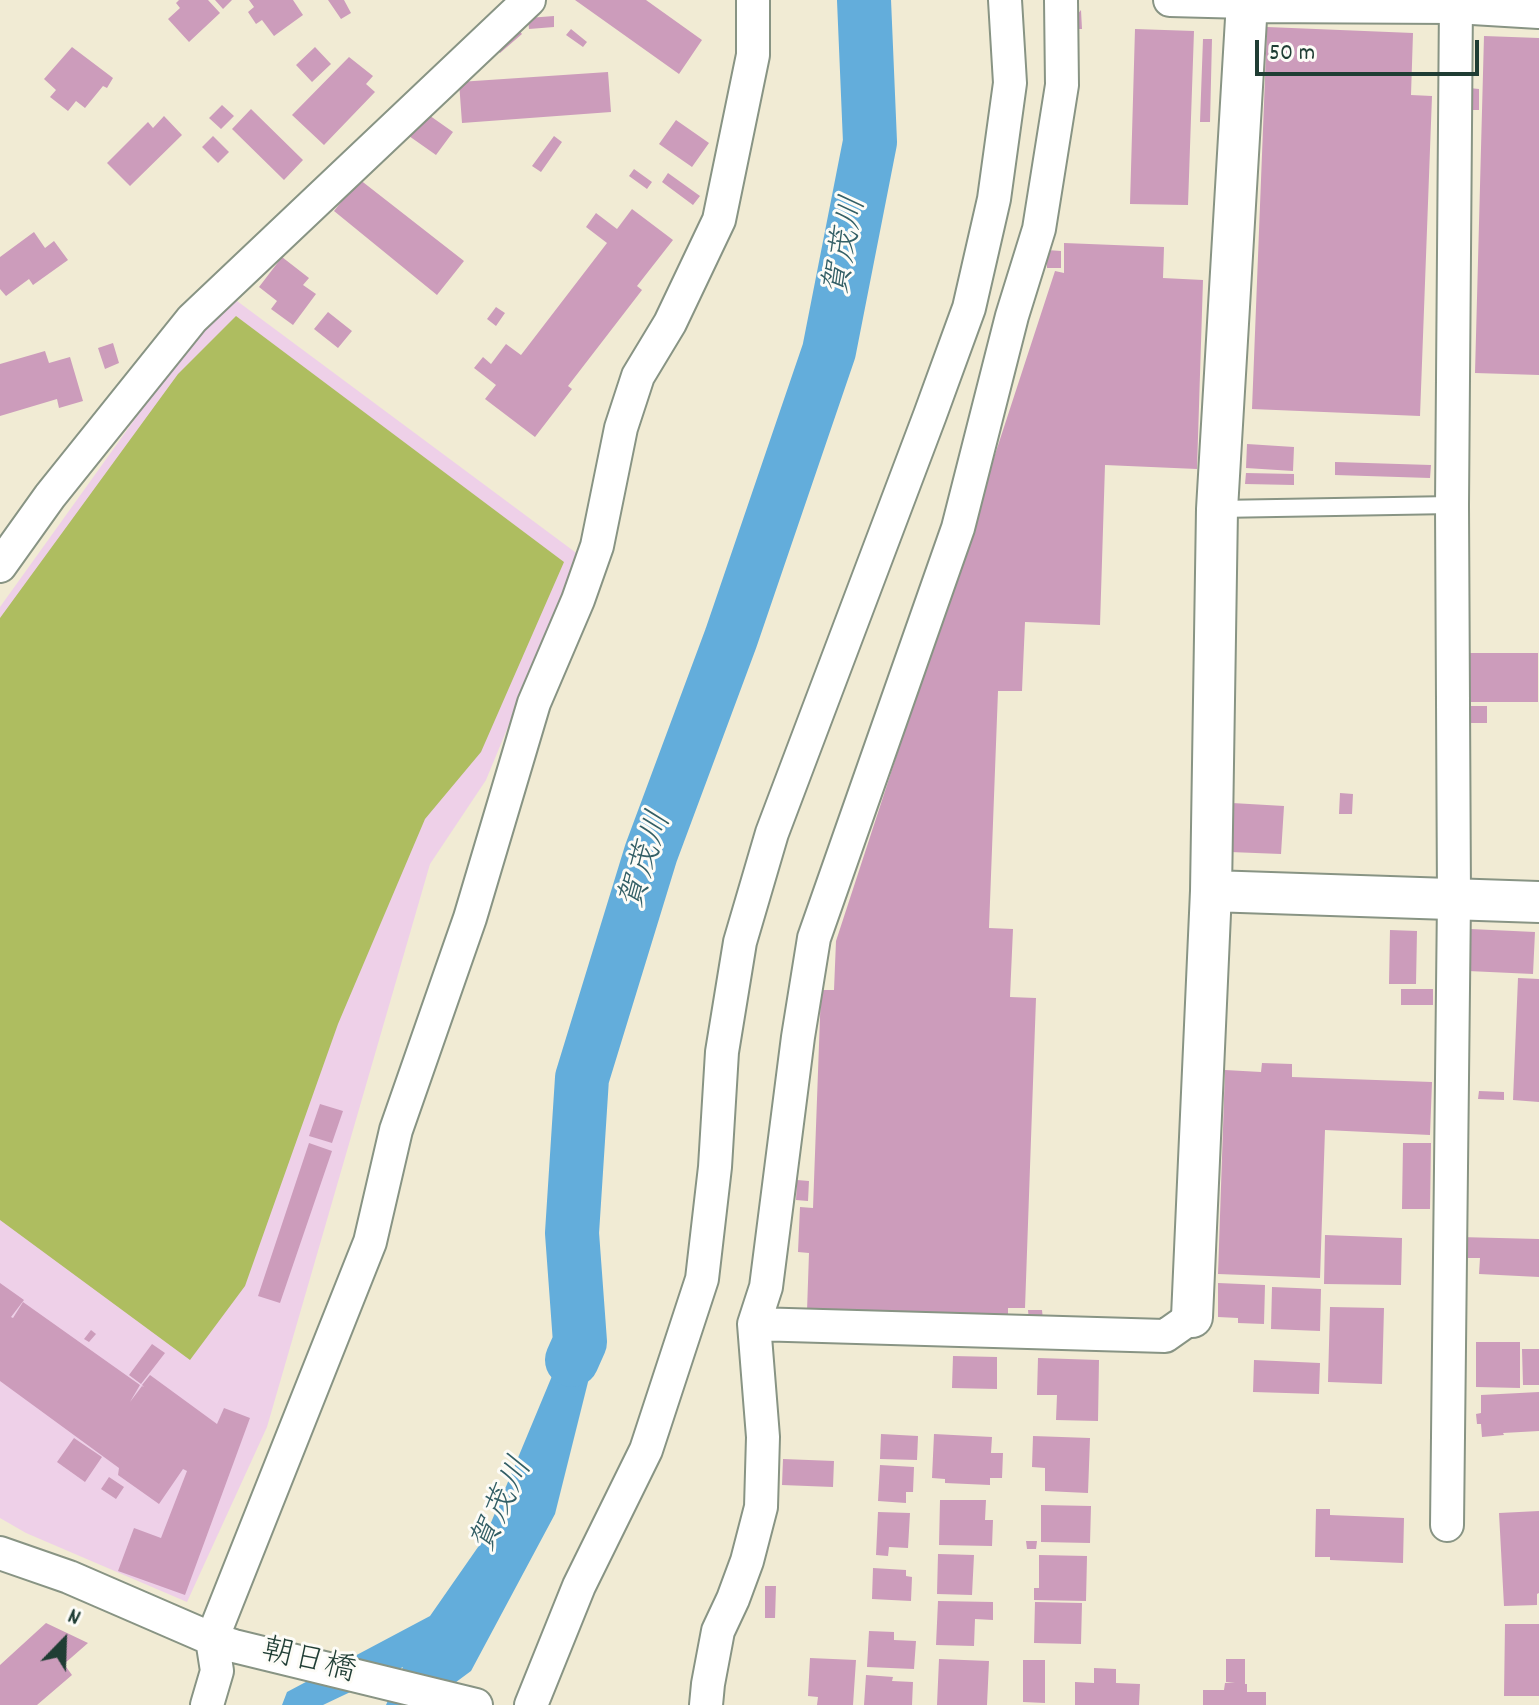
<!DOCTYPE html>
<html>
<head>
<meta charset="utf-8">
<style>
	body { margin:0 }
	#map { position:relative; width:1539px; height:1705px; overflow:hidden; background:#f1ebd4; font-family:Dekko,sans-serif }
	canvas { display:block }
	.north { position:absolute; left:24px; top:1601px; width:80px; height:80px; -webkit-text-stroke:6px #fdfcf7; paint-order:stroke; rotate:23deg; font-size:22px; font-weight:700; line-height:32px; text-align:center; color:#1f3d34 }
	.north::after { content:''; display:block; margin:auto; width:28px; height:36px; background:#1f3d34; clip-path:polygon(50% 0,100% 100%,50% 72%,0 100%) }
	.scale { position:absolute; left:1255px; top:40px; width:224px; height:36px; box-sizing:border-box; border:4px solid #1f3d34; border-top:0; padding-left:10px; font-size:24px; line-height:28px; white-space:nowrap; color:#1f3d34; -webkit-text-stroke:6px #fdfcf7; paint-order:stroke }
</style>
</head>
<body>
<div id="map">
<canvas width="1539" height="1705"></canvas>
<div class="north">N</div>
<div class="scale">50 m</div>
</div>
<script>
const ctx = document.querySelector('canvas').getContext('2d');
ctx.lineJoin = 'round';
function fill(path, color) { ctx.fillStyle = color; ctx.fill(path, 'evenodd'); }
const shape = rows => new Path2D(rows.map(r => 'M' + r).join(''));
function trace(path, color, width, dash) { ctx.strokeStyle = color; ctx.lineWidth = width; ctx.lineCap = dash ? 'butt' : 'round'; ctx.setLineDash(dash || []); ctx.stroke(path); }
function drawText(font, color, halo, rows, align = 'center') {
  ctx.font = font + ' Dekko,"Klee One",sans-serif'; ctx.lineWidth = 6; ctx.setLineDash([]); ctx.textBaseline = 'middle'; ctx.strokeStyle = halo; ctx.fillStyle = color; for (const [text, x, y, turn = 0] of rows) {
    ctx.save(); ctx.translate(x, y); ctx.rotate((+turn || 0) * Math.PI / 180); ctx.textAlign = isNaN(turn) ? turn : align; if (halo) ctx.strokeText(text, 0, 0); ctx.fillText(text, 0, 0); ctx.restore();
  }
}
const built = shape([
	[233,298,579,555,486,780,430,864,267,1427,187,1602,26,1533,0,1518,0,607,173,366]
]);
const green = shape([
	[236,316,564,562,481,752,425,819,338,1024,245,1286,190,1360,0,1220,0,618,178,374]
]);
const water = shape([
	[576,1288,598,1342,555,1514,471,1671,425,1705,386,1705,403,1667,323,1705,282,1705,287,1692,430,1616,485,1537,567,1340]
]);
const river = shape([
	[572,1360,580,1342,572,1233,582,1078,651,853,731,638,829,351,870,142,864,0]
]);
const building = shape([
	[179,0,208,0,220,13,189,42,168,19,180,8,176,3],
	[215,0,232,0,223,9],
	[249,0,293,0,303,15,274,36,262,20,256,24,248,12,254,7],
	[328,0,344,0,351,13,341,19],
	[575,0,646,0,702,40,679,74],
	[1081,10,1082,29,1070,29,1070,23],
	[554,16,554,27,529,29,528,18],
	[1267,27,1413,33,1411,95,1432,96,1420,416,1252,409],
	[517,28,522,34,500,53,495,47],
	[571,29,587,42,583,47,566,35],
	[1135,29,1194,31,1188,205,1130,204],
	[1484,36,1539,38,1539,375,1475,373],
	[1203,39,1212,39,1210,122,1200,122],
	[72,47,113,78,107,88,103,86,85,108,76,101,68,111,50,97,56,90,44,79],
	[315,47,331,64,312,82,296,65],
	[349,57,373,76,366,84,375,92,324,145,292,115],
	[608,72,611,112,462,123,459,82],
	[1469,88,1479,89,1479,110,1468,110],
	[222,105,234,116,221,129,209,118],
	[251,109,303,160,284,180,232,129],
	[426,113,453,132,436,155,409,136],
	[164,116,182,135,130,186,107,163,148,122,153,128],
	[676,120,709,143,692,167,659,144],
	[213,136,229,152,218,163,202,147],
	[554,136,562,142,541,172,532,166],
	[634,169,652,182,647,189,629,176],
	[668,173,700,196,693,205,662,182],
	[359,179,464,261,437,295,334,211],
	[632,209,673,240,637,286,642,290,568,386,572,389,535,437,485,399,496,385,474,368,483,357,491,364,506,344,521,355,607,243,586,227,596,213,617,229],
	[34,232,45,248,54,241,68,260,33,285,29,279,6,296,0,289,0,257],
	[1064,243,1164,247,1163,278,1203,280,1197,469,1105,465,1100,625,1025,622,1022,691,998,691,989,928,1013,929,1010,997,1036,998,1025,1308,1008,1308,1008,1319,807,1311,809,1253,798,1252,800,1207,813,1208,821,990,834,990,836,941,1055,271,1064,273],
	[1047,250,1061,251,1061,268,1047,268],
	[282,257,309,278,303,285,316,294,293,325,271,309,277,301,259,287],
	[496,307,505,313,496,326,487,319],
	[328,312,352,331,338,348,314,329],
	[113,343,119,363,105,369,98,348],
	[45,351,49,363,70,357,83,401,59,408,57,399,0,416,0,364],
	[1247,444,1294,447,1293,471,1246,468],
	[1335,462,1431,465,1430,478,1335,475],
	[1246,473,1294,474,1294,485,1245,484],
	[1467,653,1538,653,1538,702,1466,702],
	[1467,706,1487,706,1487,723,1467,723],
	[1340,793,1353,794,1352,814,1339,814],
	[1232,803,1284,806,1281,854,1230,852],
	[1470,929,1535,932,1533,974,1468,971],
	[1390,930,1417,931,1416,984,1389,984],
	[1518,978,1539,979,1539,1102,1513,1100],
	[1401,989,1433,989,1433,1005,1401,1005],
	[1262,1063,1292,1064,1292,1077,1432,1082,1430,1135,1325,1130,1320,1278,1218,1274,1225,1070,1261,1072],
	[1479,1091,1504,1092,1504,1100,1478,1099],
	[320,1104,343,1111,332,1143,309,1136],
	[309,1143,332,1151,280,1303,258,1296],
	[1403,1143,1431,1143,1430,1209,1402,1209],
	[797,1180,809,1181,808,1201,796,1200],
	[1325,1235,1402,1238,1401,1285,1324,1284],
	[1459,1237,1539,1239,1539,1277,1479,1274,1480,1258,1459,1258],
	[0,1283,24,1300,11,1317,13,1318,23,1302,140,1385,130,1402,142,1386,144,1387,142,1385,150,1375,217,1424,224,1408,250,1418,185,1595,118,1571,134,1528,161,1538,187,1471,183,1469,159,1504,118,1475,119,1468,0,1381],
	[1218,1283,1265,1285,1264,1324,1238,1323,1238,1318,1218,1317],
	[1272,1287,1321,1289,1320,1331,1271,1329],
	[1330,1307,1384,1308,1382,1384,1328,1382],
	[1028,1310,1042,1310,1043,1320,1029,1321],
	[91,1330,96,1334,89,1342,84,1339],
	[1476,1342,1520,1342,1520,1388,1476,1387],
	[152,1344,165,1353,141,1384,129,1375],
	[1522,1349,1539,1349,1539,1385,1523,1385],
	[953,1356,997,1357,997,1389,952,1388],
	[1038,1358,1099,1360,1098,1421,1056,1420,1057,1395,1037,1395],
	[1254,1360,1320,1363,1319,1394,1253,1392],
	[1539,1392,1539,1431,1503,1433,1504,1435,1482,1437,1481,1424,1477,1424,1476,1414,1481,1413,1481,1395],
	[881,1434,918,1436,917,1460,880,1459],
	[934,1434,992,1437,991,1453,1003,1453,1002,1478,990,1478,990,1485,945,1483,945,1479,932,1478],
	[1033,1436,1090,1438,1088,1493,1045,1491,1045,1468,1032,1467],
	[74,1438,102,1457,85,1482,57,1462],
	[783,1459,834,1461,833,1487,782,1485],
	[880,1465,914,1467,913,1492,906,1492,906,1503,878,1501],
	[109,1477,124,1487,116,1499,101,1489],
	[940,1500,986,1500,985,1520,993,1520,992,1546,939,1545],
	[1041,1505,1091,1506,1090,1543,1041,1542],
	[1316,1509,1330,1509,1330,1515,1404,1518,1403,1563,1330,1560,1330,1557,1315,1557],
	[1539,1511,1539,1593,1537,1594,1537,1605,1504,1606,1499,1513],
	[878,1512,910,1513,908,1548,889,1547,888,1556,876,1555],
	[1026,1541,1037,1541,1036,1549,1027,1549],
	[938,1554,974,1555,972,1595,937,1594],
	[1039,1555,1087,1556,1086,1601,1034,1600,1034,1588,1039,1588],
	[873,1568,906,1570,906,1576,912,1577,911,1601,872,1599],
	[765,1586,776,1586,775,1618,765,1618],
	[938,1601,993,1602,993,1620,975,1619,974,1646,936,1645],
	[1035,1602,1082,1603,1081,1644,1034,1643],
	[46,1623,88,1643,64,1664,72,1675,37,1705,0,1705,0,1665],
	[1505,1624,1539,1624,1539,1696,1504,1696],
	[869,1631,894,1632,894,1640,916,1641,914,1669,867,1667],
	[810,1658,856,1660,853,1705,817,1705,818,1697,808,1696],
	[939,1659,989,1661,987,1705,937,1705],
	[1226,1659,1245,1659,1245,1684,1247,1684,1247,1692,1266,1692,1266,1705,1203,1705,1203,1690,1224,1690,1225,1683,1235,1683,1226,1682],
	[1023,1660,1045,1660,1045,1703,1023,1702],
	[1094,1668,1116,1669,1116,1683,1140,1684,1139,1705,1075,1705,1075,1682,1094,1683],
	[866,1675,893,1677,892,1681,913,1682,912,1705,864,1705]
]);
const service = shape([
	[1218,509,1452,505]
]);
const minor = shape([
	[1170,0,1247,2,1247,0],
	[0,566,50,496,192,319,529,0],
	[754,1324,1165,1336,1192,1317],
	[1447,1525,1454,899,1452,505,1456,0],
	[0,1553,69,1577,212,1639,234,1646,476,1705],
	[207,1705,217,1671,212,1639,370,1242,396,1130,470,918,534,703,578,600,597,546,621,428,638,376,670,323,719,220,753,55,753,0],
	[531,1705,579,1586,646,1450,702,1279,715,1167,722,1052,740,942,772,833,930,415,969,308,994,199,1010,83,1005,0],
	[706,1705,708,1684,718,1631,733,1599,747,1561,761,1507,763,1437,754,1324,766,1287,798,1037,814,938,958,528,1012,316,1039,229,1062,85,1061,0]
]);
const tertiary = shape([
	[1211,891,1539,902],
	[1192,1317,1211,891,1217,509,1247,2,1456,3,1539,8]
]);
const streetNames = [
	["朝日橋",308,1664,14]
];
const waterNames = [
	["賀茂川",849,247,-79],
	["賀茂川",649,862,-72],
	["賀茂川",505,1507,-65]
];
fill(built, '#eed0e8');
fill(green, '#aebd60');
fill(water, '#63addb');
trace(river, '#63addb', 54);
fill(building, '#cc9cbb');
trace(service, '#889484', 20);
trace(minor, '#889484', 36);
trace(tertiary, '#889484', 44);
trace(service, '#fff', 16);
trace(minor, '#fff', 32);
trace(tertiary, '#fff', 40);
drawText('32px', '#1f3d34', '#fdfcf7', streetNames);
drawText('italic 34px', '#335f66', '#fdfcf7', waterNames);
</script>
</body>
</html>
